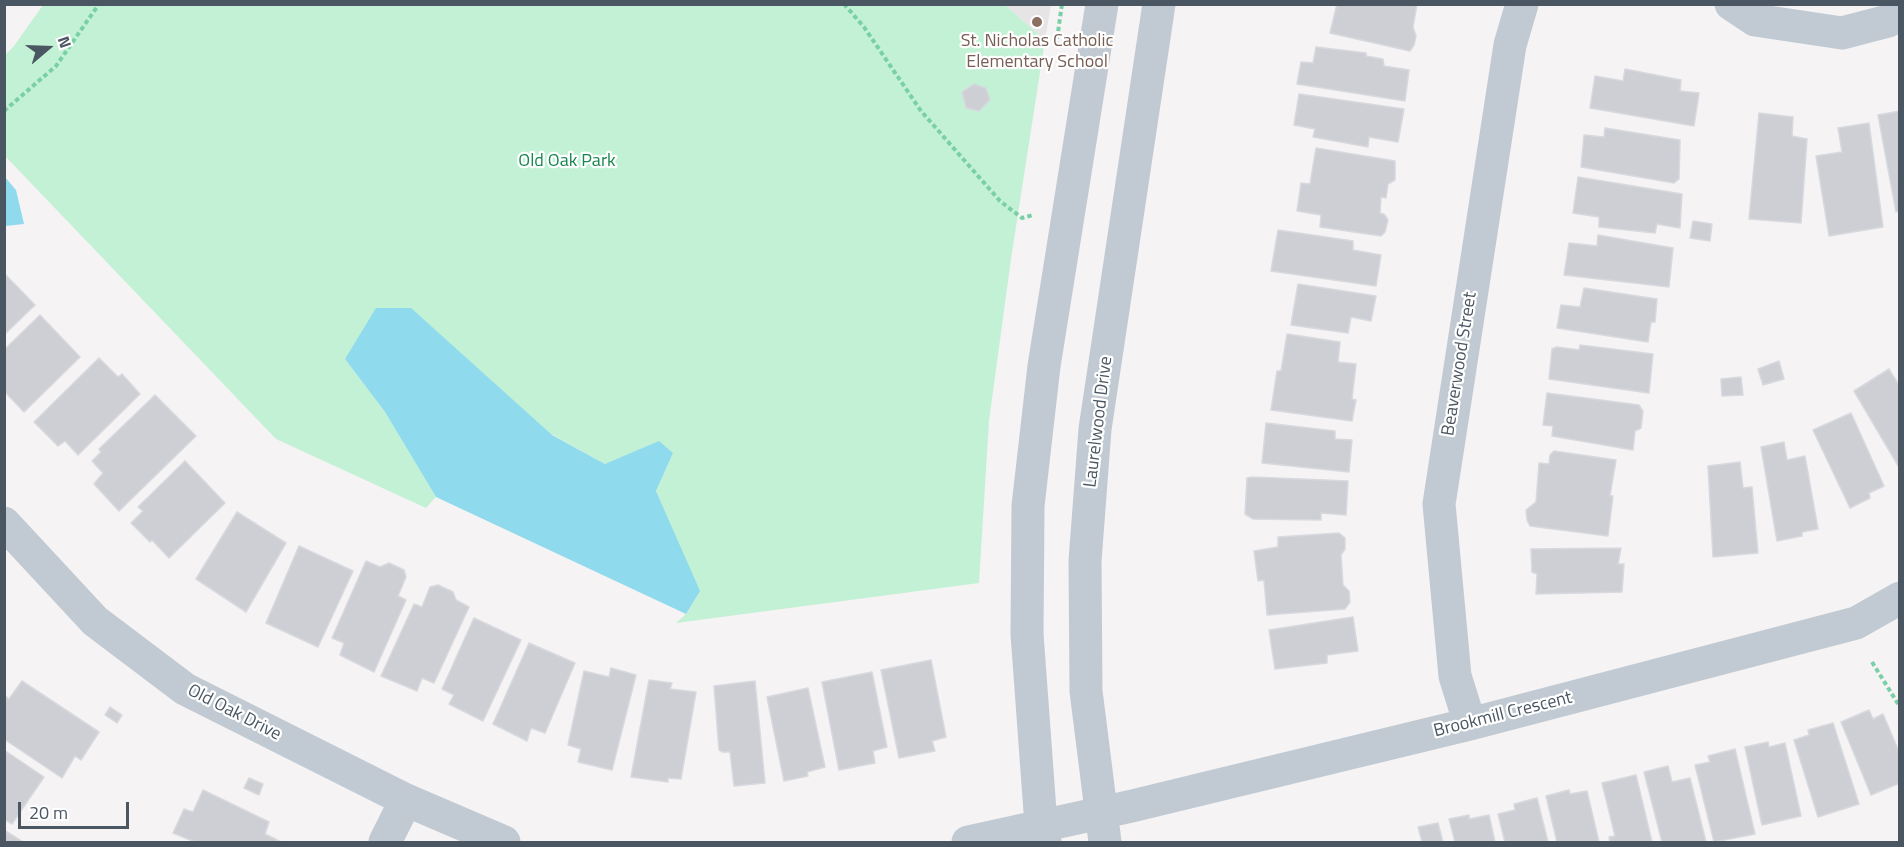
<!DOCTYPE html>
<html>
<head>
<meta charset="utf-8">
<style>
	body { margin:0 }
	#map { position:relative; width:1904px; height:847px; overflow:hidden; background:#f5f3f3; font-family:"Titillium Web",sans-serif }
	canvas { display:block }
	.frame { position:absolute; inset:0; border:6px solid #4a5661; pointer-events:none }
	.north { position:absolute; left:18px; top:18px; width:60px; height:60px; -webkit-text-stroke:4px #fff; paint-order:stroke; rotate:71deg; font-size:16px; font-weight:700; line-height:24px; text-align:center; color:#4a5661 }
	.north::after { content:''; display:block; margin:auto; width:21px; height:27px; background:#4a5661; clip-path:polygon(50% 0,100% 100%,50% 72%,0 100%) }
	.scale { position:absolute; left:18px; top:802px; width:111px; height:27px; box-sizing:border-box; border:3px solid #4a5661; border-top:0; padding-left:8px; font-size:18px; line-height:21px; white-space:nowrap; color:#4a5661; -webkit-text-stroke:4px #fff; paint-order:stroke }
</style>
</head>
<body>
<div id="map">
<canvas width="1904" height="847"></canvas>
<div class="frame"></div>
<div class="north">N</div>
<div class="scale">20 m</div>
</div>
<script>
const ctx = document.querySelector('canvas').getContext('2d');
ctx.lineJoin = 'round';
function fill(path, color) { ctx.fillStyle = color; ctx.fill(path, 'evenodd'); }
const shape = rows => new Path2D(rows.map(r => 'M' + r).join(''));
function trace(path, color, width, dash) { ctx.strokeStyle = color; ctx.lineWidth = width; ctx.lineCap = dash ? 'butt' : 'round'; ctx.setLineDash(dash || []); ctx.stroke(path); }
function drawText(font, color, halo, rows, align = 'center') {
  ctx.font = font + ' "Titillium Web",sans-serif'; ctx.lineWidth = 4.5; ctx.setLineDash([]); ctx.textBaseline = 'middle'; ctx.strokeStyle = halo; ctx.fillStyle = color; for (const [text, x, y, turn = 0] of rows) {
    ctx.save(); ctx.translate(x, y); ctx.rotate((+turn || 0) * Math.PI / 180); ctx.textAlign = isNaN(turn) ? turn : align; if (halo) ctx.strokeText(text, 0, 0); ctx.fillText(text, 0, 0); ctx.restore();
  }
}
const education = shape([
	[1005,5,1051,5,1045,40]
]);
const green = shape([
	[43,5,1005,5,1045,40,1011,259,989,421,979,583,676,623,686,614,699,591,656,491,673,453,605,464,553,435,345,359,385,412,436,497,426,508,276,439,5,156,5,55,14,46]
]);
const water = shape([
	[5,177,16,190,24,224,5,226],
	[376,308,411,308,552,435,605,464,659,441,673,453,656,491,700,591,686,614,436,497,385,412,345,359]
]);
const building = shape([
	[1337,4,1417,4,1413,27,1416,36,1414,45,1410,51,1330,33,1337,4],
	[1316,47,1366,53,1366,56,1383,59,1384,66,1409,70,1405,101,1297,84,1301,62,1313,63,1316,47],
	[1625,69,1681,80,1680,91,1699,93,1694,126,1590,108,1595,76,1623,81,1625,69],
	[974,84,986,88,990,100,979,111,966,108,962,92,974,84],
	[1299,94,1404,109,1398,142,1369,137,1368,147,1313,137,1315,129,1294,125,1299,94],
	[1900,111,1900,211,1896,212,1878,115,1900,111],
	[1759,113,1793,117,1792,136,1807,139,1801,223,1749,219,1759,113],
	[1869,123,1883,227,1829,236,1816,156,1842,152,1838,128,1869,123],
	[1605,128,1680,140,1679,179,1674,183,1581,167,1584,135,1604,137,1605,128],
	[1316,148,1395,161,1395,180,1388,184,1386,198,1381,197,1380,213,1384,214,1388,220,1385,232,1381,236,1320,227,1321,215,1297,211,1301,183,1310,184,1316,148],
	[1578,177,1682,194,1680,228,1657,224,1655,233,1599,227,1599,217,1573,213,1578,177],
	[1693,221,1712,224,1710,241,1690,238,1693,221],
	[1278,230,1353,241,1353,250,1381,255,1376,286,1271,271,1278,230],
	[1598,235,1673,248,1669,287,1564,275,1569,243,1597,246,1598,235],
	[4,273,35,305,4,335,4,273],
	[1298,284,1376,296,1371,321,1351,317,1348,333,1291,325,1298,284],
	[1584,288,1657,299,1655,322,1651,322,1648,342,1557,328,1561,305,1580,307,1584,288],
	[40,315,80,357,24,412,4,391,4,350,40,315],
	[1287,334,1340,342,1338,362,1356,364,1352,399,1356,400,1352,421,1271,410,1277,371,1281,371,1287,334],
	[1580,345,1653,354,1649,393,1549,379,1552,349,1557,347,1579,350,1580,345],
	[99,358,118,377,122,374,140,394,78,455,65,441,58,446,34,422,99,358],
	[1779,361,1784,379,1763,385,1758,369,1779,361],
	[1889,369,1900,387,1900,469,1854,391,1889,369],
	[1741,377,1743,395,1722,396,1721,379,1741,377],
	[1547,393,1639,405,1643,411,1641,428,1635,431,1633,450,1552,436,1553,426,1543,425,1547,393],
	[155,395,196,436,119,511,94,484,103,473,92,461,101,452,99,449,155,395],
	[1851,413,1884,486,1869,493,1870,498,1850,508,1813,430,1851,413],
	[1266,423,1335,431,1335,439,1352,440,1349,472,1262,463,1266,423],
	[1784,442,1787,460,1805,456,1818,529,1802,532,1802,536,1777,541,1761,447,1784,442],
	[1554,451,1616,460,1610,496,1613,496,1608,536,1530,526,1527,520,1526,510,1536,502,1539,463,1549,464,1550,455,1554,451],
	[185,461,225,503,169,558,152,540,150,542,131,523,143,511,138,507,185,461],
	[1740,462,1743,488,1752,487,1758,553,1713,557,1708,466,1740,462],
	[1252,477,1348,481,1346,515,1321,513,1321,520,1253,519,1245,514,1247,478,1252,477],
	[237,512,286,543,246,612,196,579,237,512],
	[1339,533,1345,538,1345,549,1341,555,1343,585,1349,591,1350,602,1345,609,1267,615,1264,580,1258,581,1254,551,1278,547,1278,537,1339,533],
	[299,546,353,571,318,647,266,623,299,546],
	[1621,548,1618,564,1624,564,1622,592,1536,594,1537,574,1532,572,1531,549,1621,548],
	[366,561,380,567,389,563,404,570,406,577,398,596,406,600,374,672,340,655,344,643,332,638,366,561],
	[438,585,453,592,456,600,469,607,434,683,422,678,417,691,381,676,414,604,422,607,430,587,438,585],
	[1353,617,1358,651,1327,655,1327,663,1275,669,1269,630,1353,617],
	[474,618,521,640,483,721,449,704,454,695,442,689,474,618],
	[529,643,575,663,545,733,531,728,527,741,493,724,529,643],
	[931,660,946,737,932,741,935,751,899,758,881,670,931,660],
	[611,668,636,675,612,770,578,762,581,749,568,745,584,671,609,677,611,668],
	[872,672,887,747,873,751,875,763,839,770,822,682,872,672],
	[649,680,672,683,670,689,696,692,681,779,668,778,668,782,631,777,649,680],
	[22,681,99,732,81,760,75,756,62,778,4,739,4,695,9,699,22,681],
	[755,681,765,783,734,786,730,752,722,752,719,750,714,686,755,681],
	[808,688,825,767,807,772,808,776,784,781,767,697,808,688],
	[110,707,122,715,117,723,105,715,110,707],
	[1869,710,1873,719,1883,714,1900,754,1900,783,1871,795,1841,722,1869,710],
	[1833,723,1859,804,1818,817,1794,740,1809,735,1808,730,1833,723],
	[1768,742,1769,747,1785,743,1801,816,1762,825,1745,747,1768,742],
	[1735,749,1755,834,1714,842,1695,765,1710,762,1708,756,1735,749],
	[4,750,44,777,12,824,4,819,4,750],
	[1668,766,1672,782,1690,778,1706,842,1662,842,1644,772,1668,766],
	[1636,775,1652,842,1610,842,1609,837,1615,836,1602,783,1636,775],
	[249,778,263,784,259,795,244,788,249,778],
	[203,790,269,822,265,834,281,842,195,842,173,833,184,809,193,812,203,790],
	[1569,790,1570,794,1587,791,1599,842,1557,842,1546,796,1569,790],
	[1537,798,1548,842,1505,842,1498,814,1515,810,1514,804,1537,798],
	[1469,815,1469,819,1489,815,1495,842,1455,842,1449,819,1469,815],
	[1438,823,1443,842,1422,842,1418,827,1438,823],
	[4,830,23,842,4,842,4,830]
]);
const path = shape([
	[844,4,864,27,921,111,1000,201,1022,218,1033,215],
	[1056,46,1062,4],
	[4,111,56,66,99,4],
	[1872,662,1900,707]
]);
const minor = shape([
	[1731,4,1755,20,1842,33,1888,21,1900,15],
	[4,523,95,621,185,689,406,800,504,842],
	[1470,724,1455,676,1439,504,1510,45,1522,4],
	[385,842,406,800],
	[968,842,1132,806,1470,724,1856,623,1900,598],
	[1045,842,1041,825,1027,634,1028,506,1044,366,1102,4],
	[1105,842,1086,691,1085,561,1095,429,1159,4]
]);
const markers = [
	[1037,22,6,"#8d6e63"]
];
const educationNames = [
	["St. Nicholas Catholic",1037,42],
	["Elementary School",1037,63]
];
const parkNames = [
	["Old Oak Park",567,162]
];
const streetNames = [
	["Beaverwood Street",1460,364,-81],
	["Laurelwood Drive",1099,422,-83],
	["Old Oak Drive",234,713,27],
	["Brookmill Crescent",1503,715,-14]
];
fill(education, '#e6e4e5');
fill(green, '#c3f1d5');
fill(water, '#90daee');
fill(building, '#cdcfd5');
trace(building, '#d7d9de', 1.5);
trace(path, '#7ad0a6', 4, [4.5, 3]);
trace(minor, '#c1cad2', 33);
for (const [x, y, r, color] of markers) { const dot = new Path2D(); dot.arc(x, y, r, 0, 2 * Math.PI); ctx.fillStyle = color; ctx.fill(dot); trace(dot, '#fff', 2); }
drawText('18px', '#785e54', '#fff', educationNames);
drawText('18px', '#17864f', '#fff', parkNames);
drawText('18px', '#4a5661', '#fff', streetNames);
</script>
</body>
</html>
